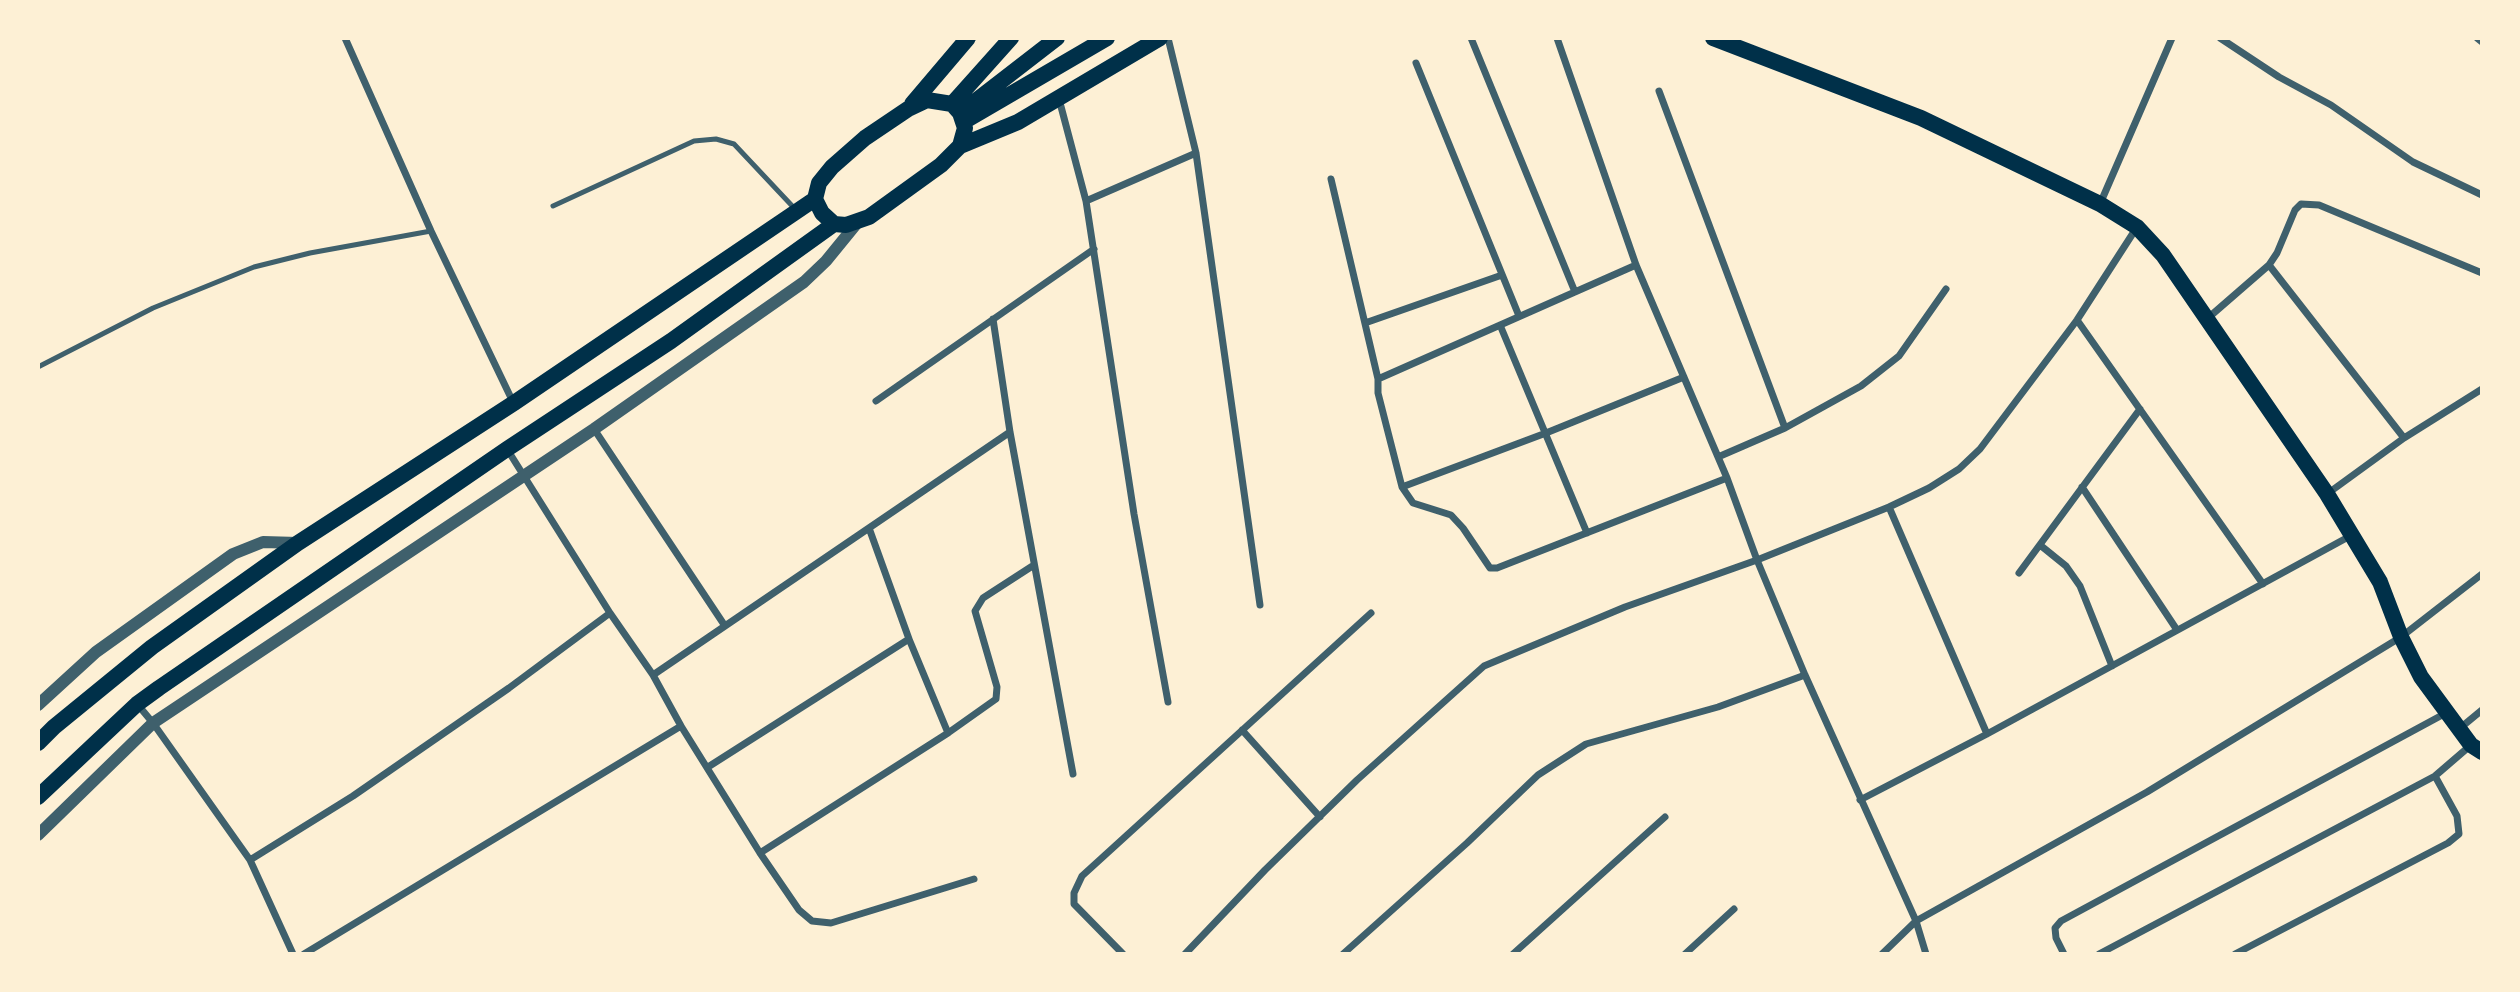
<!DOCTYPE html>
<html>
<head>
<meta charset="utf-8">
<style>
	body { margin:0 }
	#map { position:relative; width:2520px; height:992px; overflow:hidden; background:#fdf0d5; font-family:Jost,sans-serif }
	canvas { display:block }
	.frame { position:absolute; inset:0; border:40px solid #fdf0d5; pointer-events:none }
</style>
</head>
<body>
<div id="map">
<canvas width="2520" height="992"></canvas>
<div class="frame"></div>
</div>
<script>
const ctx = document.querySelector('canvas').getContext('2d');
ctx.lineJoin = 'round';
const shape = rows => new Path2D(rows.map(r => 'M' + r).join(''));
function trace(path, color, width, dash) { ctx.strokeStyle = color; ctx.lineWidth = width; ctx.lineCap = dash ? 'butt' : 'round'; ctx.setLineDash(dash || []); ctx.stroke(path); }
const service = shape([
	[553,206,694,141,716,139,734,144,796,210],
	[38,367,153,308,254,267,310,253,431,231]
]);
const minor = shape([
	[345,38,431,231,513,402],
	[1168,38,1196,153,1260,605],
	[1471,38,1575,292],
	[1557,38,1636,265,1727,478,1757,560,1805,675,1916,921,1926,954],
	[2220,38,2279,77,2331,105,2413,162,2482,195],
	[2477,38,2482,42],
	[1416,63,1519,316],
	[1659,91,1785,428],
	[1059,99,1086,201,1134,514,1168,702],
	[1331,179,1378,379],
	[1086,201,1196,153],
	[2100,204,2172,38],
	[1636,265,1378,379,1378,393,1402,487,1413,503,1451,515,1463,528,1490,568,1497,568,1727,478],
	[2269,265,2404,438],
	[2208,318,2269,265,2277,253,2295,210,2301,204,2319,205,2482,273],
	[993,319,1010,432,1073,774],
	[2077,320,2263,584],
	[1365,323,1502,275],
	[1500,325,1587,533],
	[876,401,1094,249],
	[594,429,725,626],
	[1718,457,1785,428,1861,386,1899,356,1946,289],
	[1402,487,1546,433,1684,377],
	[2082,487,2177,630],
	[2327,494,2404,438,2482,389],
	[1889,507,1987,734],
	[869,528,909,639],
	[2040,545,2066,566,2080,586,2112,666],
	[2019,573,2140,409],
	[653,675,1010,432],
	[138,705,153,723,250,860,293,954],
	[681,726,760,853,799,910,812,921,831,923,974,879],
	[2459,729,2482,710],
	[1242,730,1320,817],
	[708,767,909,639,948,733],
	[1860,800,1987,734,2352,535],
	[760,853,948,733,996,699,997,687,975,611,983,598,1034,565],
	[250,860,353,796,509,688,610,613,507,449],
	[304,954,681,726,653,675,610,613],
	[1123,954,1074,904,1074,893,1082,876,1371,613],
	[1185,954,1265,870,1357,780,1484,666,1625,607,1757,560,1889,507,1929,488,1959,469,1980,449,2077,320,2137,227],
	[1343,954,1467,843,1538,775,1586,744,1718,707,1805,675],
	[1513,954,1665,817],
	[1685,954,1734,909],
	[1882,954,1916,921,2147,792,2401,637,2482,574],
	[2064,954,2056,938,2055,928,2061,921,2446,713],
	[2099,954,2435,776,2471,745],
	[2235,954,2448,843,2459,834,2457,816,2435,776]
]);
const tertiary = shape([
	[38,705,96,652,233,554,263,542,298,543],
	[38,835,153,723,594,429,804,282,826,261,857,223]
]);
const primary = shape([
	[1713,38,1921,118,2100,204,2137,227,2163,255,2327,494,2380,582,2401,637,2421,677,2471,745,2482,752],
	[927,100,952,104,960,113,965,128,960,146,941,165,869,217,846,225,834,224,822,213,815,199,819,183,832,167,865,138,908,109,927,100],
	[912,104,968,38],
	[952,104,1011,38],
	[960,113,1057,38],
	[963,122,1107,38],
	[960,146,1018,122,1160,38],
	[38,743,54,727,152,647,298,543,514,403,815,199],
	[38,797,137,704,159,688,507,449,671,341,834,224]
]);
trace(service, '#3f606c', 5);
trace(minor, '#3f606c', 7);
trace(tertiary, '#3f606c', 12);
trace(primary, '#003049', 16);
</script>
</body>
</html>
